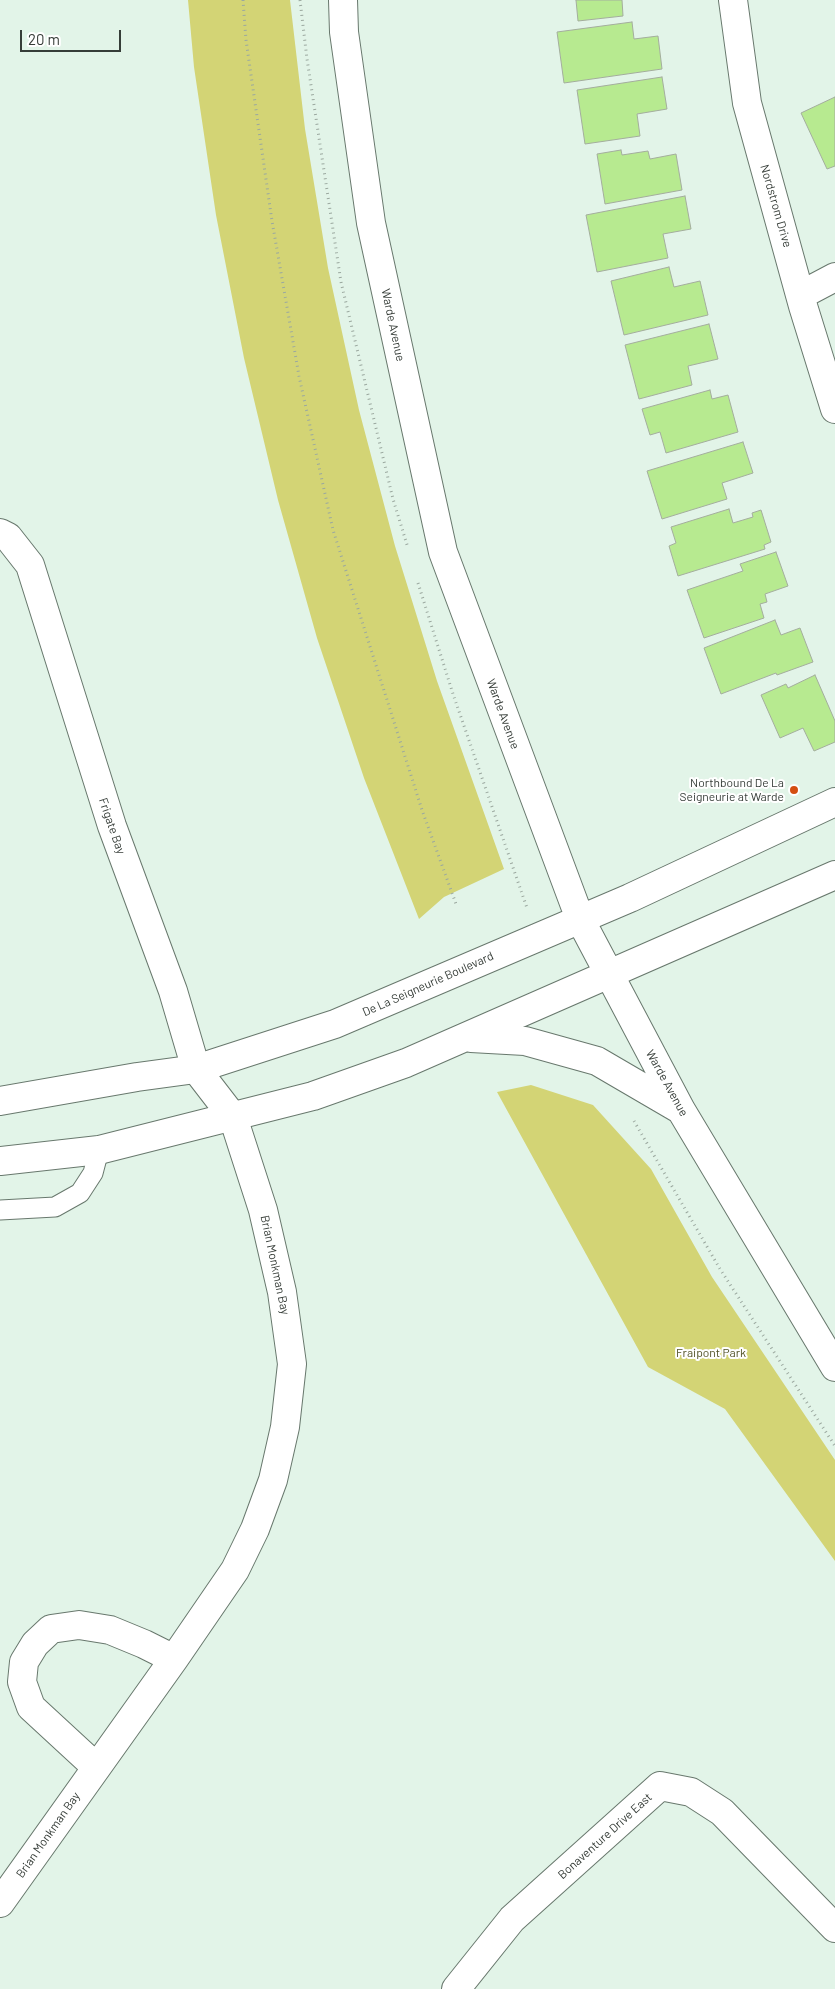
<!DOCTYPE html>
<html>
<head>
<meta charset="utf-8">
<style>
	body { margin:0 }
	#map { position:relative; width:835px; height:1989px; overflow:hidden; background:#e2f4e8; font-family:Barlow,sans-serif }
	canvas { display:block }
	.scale { position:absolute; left:20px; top:30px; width:101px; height:22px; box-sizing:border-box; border:2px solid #363d38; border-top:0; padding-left:6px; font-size:15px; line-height:18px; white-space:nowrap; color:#363d38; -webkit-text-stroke:4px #fff; paint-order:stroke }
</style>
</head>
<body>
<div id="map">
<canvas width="835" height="1989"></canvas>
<div class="scale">20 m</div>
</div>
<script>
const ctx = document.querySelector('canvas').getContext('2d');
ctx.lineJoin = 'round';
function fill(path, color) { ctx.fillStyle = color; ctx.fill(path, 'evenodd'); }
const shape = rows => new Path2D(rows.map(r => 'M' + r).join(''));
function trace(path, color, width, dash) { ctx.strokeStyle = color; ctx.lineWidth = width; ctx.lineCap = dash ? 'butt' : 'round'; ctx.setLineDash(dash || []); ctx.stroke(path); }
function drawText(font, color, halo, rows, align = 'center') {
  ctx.font = font + ' Barlow,sans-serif'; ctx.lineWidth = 4; ctx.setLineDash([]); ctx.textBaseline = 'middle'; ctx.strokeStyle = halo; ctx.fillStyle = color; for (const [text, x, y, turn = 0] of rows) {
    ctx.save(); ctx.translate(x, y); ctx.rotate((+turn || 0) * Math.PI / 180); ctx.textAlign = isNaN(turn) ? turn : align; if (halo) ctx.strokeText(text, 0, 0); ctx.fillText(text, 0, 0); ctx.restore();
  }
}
const green = shape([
	[188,0,290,0,305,129,328,268,359,410,395,546,437,681,504,869,444,897,419,919,364,778,317,638,278,500,244,358,216,215,194,67],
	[531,1085,593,1105,651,1169,712,1277,835,1460,835,1561,725,1409,648,1367,497,1092]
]);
const building = shape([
	[576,0,622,0,623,16,578,21,576,0],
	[632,22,634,39,658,36,662,69,564,83,557,32,632,22],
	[662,77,667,109,637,114,640,136,585,144,577,90,662,77],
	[835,97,835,166,827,169,801,113,835,97],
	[621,150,622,155,648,151,650,159,676,154,682,190,605,204,597,154,621,150],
	[685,196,691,229,663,234,668,258,597,272,586,215,685,196],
	[669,267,674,287,700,281,708,315,624,335,611,281,669,267],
	[709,324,718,359,688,366,692,385,639,399,625,345,709,324],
	[710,390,712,399,728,395,738,432,666,453,660,432,650,435,642,409,710,390],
	[743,442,753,473,722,483,727,499,662,519,647,471,743,442],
	[729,509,733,523,753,517,752,513,761,510,771,542,764,545,765,549,678,576,669,546,676,543,671,527,729,509],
	[776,552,788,586,765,594,767,602,760,604,764,618,704,638,687,590,743,571,740,564,776,552],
	[775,620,781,635,800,628,813,662,777,675,776,673,721,694,704,648,775,620],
	[815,675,835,721,835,742,814,751,803,728,780,738,761,695,786,684,788,688,815,675]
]);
const path = shape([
	[243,0,246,40,272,221,299,376,333,530,422,810,456,904],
	[300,0,307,59,341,282,393,499,408,548],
	[418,583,453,694,527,908],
	[634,1121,720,1269,835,1446]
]);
const service = shape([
	[0,1210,55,1207,80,1193,93,1173,99,1150]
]);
const minor = shape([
	[733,0,747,103,803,306,835,409],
	[801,295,835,277],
	[0,533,8,537,30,565,112,826,173,991,196,1069,233,1117,263,1210,282,1292,292,1364,285,1427,273,1480,255,1529,235,1570,174,1659,0,1903],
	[96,1767,31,1707,22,1682,24,1662,35,1644,51,1629,79,1625,110,1630,144,1644,174,1659],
	[456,1989,512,1919,660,1786,691,1792,722,1812,835,1928]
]);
const tertiary = shape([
	[343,0,344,32,371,223,443,552,580,919,681,1110,835,1367],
	[471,1038,525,1041,597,1061,681,1110],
	[0,1101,137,1077,196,1069,335,1024,630,898,835,802],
	[0,1161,99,1150,313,1096,406,1063,835,875]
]);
const markers = [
	[794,790,5,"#d44e11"]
];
const streetNames = [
	["Nordstrom Drive",776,206,74],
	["Warde Avenue",393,325,78],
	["Warde Avenue",503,714,70],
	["Frigate Bay",112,826,71],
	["De La Seigneurie Boulevard",428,984,-24],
	["Warde Avenue",667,1083,61],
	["Brian Monkman Bay",275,1265,78],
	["Brian Monkman Bay",48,1835,-55],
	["Bonaventure Drive East",605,1836,-42]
];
const poiNames = [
	["Northbound De La",784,783],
	["Seigneurie at Warde",784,797]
];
const parkNames = [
	["Fraipont Park",711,1353]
];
fill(green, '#d3d475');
fill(building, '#b7ea90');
trace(building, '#a3ad9d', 1);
trace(service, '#68786d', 21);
trace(minor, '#68786d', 30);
trace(tertiary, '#68786d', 30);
trace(path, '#9ba89f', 3, [1, 4]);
trace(service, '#fff', 19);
trace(minor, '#fff', 28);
trace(tertiary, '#fff', 28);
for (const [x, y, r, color] of markers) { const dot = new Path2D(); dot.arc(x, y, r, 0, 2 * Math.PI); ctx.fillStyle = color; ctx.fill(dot); trace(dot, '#fff', 2); }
drawText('12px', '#363d38', '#fff', streetNames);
drawText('12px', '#363d38', '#fff', poiNames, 'right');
drawText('12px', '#505125', '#fff', parkNames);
</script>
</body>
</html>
